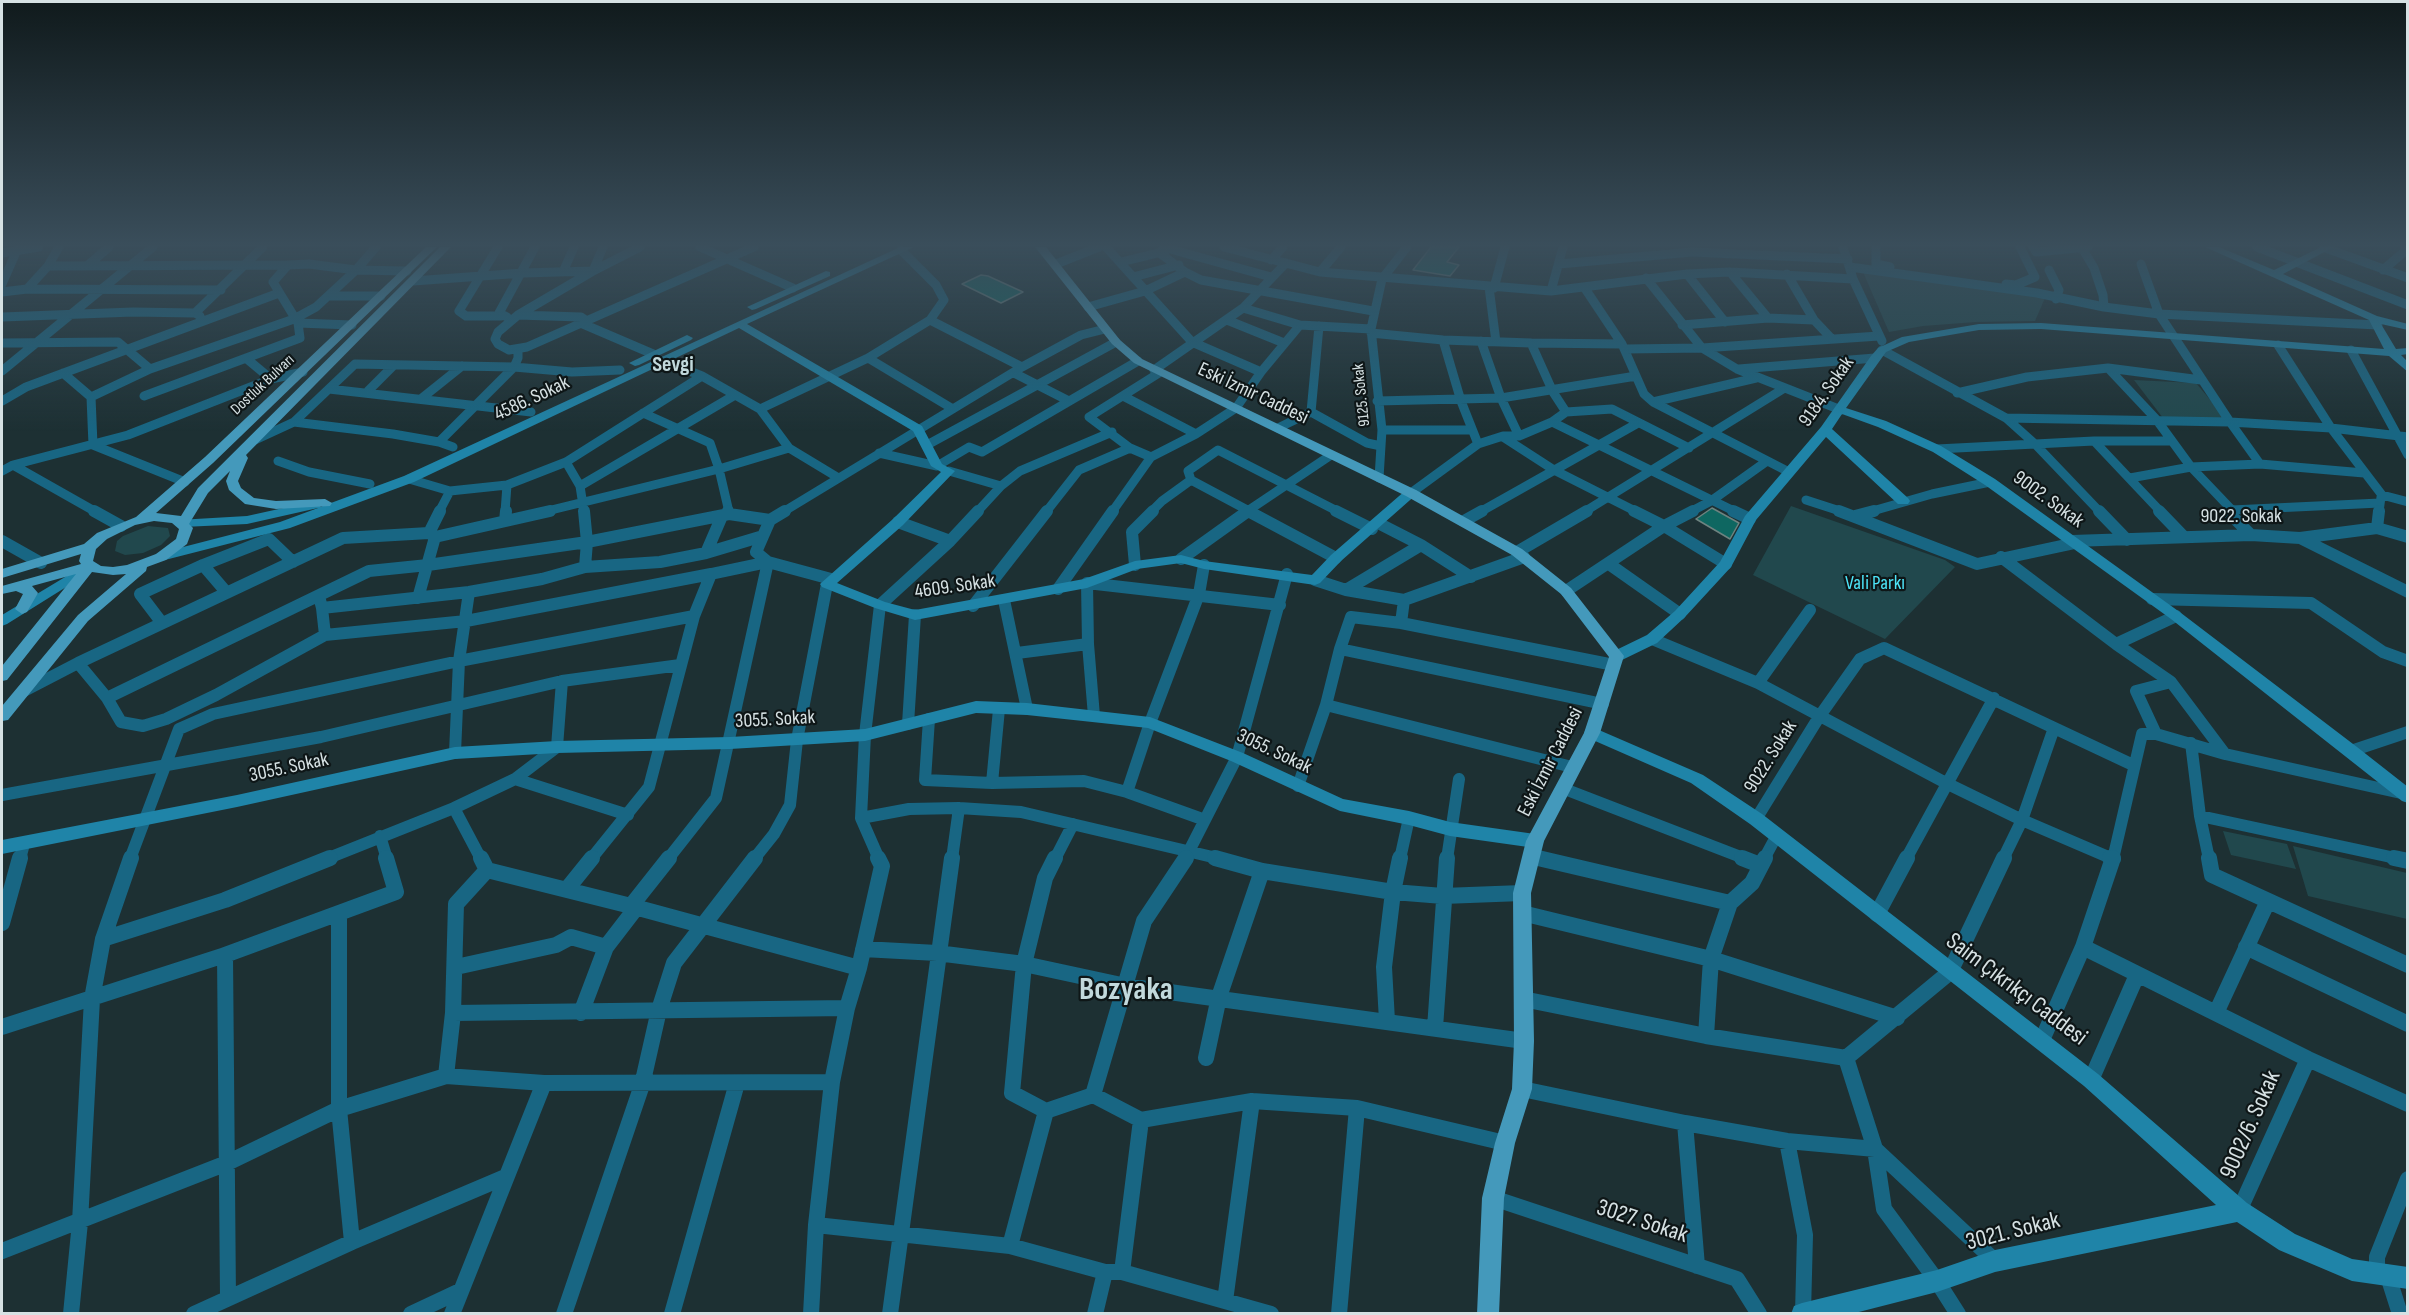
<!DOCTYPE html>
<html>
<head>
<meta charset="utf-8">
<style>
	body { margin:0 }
	#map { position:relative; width:2409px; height:1315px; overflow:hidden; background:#1d3033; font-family:"Sofia Sans Condensed",sans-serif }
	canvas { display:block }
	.frame { position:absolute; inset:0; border:3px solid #d6e1e3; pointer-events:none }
</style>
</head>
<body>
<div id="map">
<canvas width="2409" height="1315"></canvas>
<div class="frame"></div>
</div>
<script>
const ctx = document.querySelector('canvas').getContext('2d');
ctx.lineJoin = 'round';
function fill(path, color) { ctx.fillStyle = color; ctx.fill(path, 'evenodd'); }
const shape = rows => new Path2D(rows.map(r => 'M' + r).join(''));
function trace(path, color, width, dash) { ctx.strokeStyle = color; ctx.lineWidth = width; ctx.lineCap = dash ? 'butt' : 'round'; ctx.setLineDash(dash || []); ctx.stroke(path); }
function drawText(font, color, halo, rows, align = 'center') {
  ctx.font = font + ' "Sofia Sans Condensed",sans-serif'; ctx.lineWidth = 4.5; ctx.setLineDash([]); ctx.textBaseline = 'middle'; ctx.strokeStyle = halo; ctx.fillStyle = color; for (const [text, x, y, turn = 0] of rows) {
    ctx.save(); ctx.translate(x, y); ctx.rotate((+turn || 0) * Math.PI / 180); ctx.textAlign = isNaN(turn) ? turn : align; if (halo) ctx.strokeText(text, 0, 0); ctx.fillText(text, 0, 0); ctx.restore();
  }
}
const green = shape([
	[1863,272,2045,298,2035,321,1976,322,1923,326,1889,332],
	[2134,380,2196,383,2228,421,2163,418],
	[1791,506,1945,560,1955,567,1885,639,1753,575],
	[148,526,168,528,170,536,161,545,143,553,125,555,115,551,117,541,123,536],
	[2223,831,2287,844,2296,869,2231,855],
	[2293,846,2407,873,2407,919,2308,896]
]);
const building = shape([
	[1431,247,1459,247,1447,262,1459,265,1450,276,1413,270,1431,247],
	[981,275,988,276,1023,292,1001,303,962,284,981,275],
	[1712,508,1739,523,1730,539,1696,519,1712,508]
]);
const streetFar2 = shape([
	[59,247,48,266,27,289,221,290],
	[498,247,459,311,466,316,501,316],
	[640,247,593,271,518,315,498,332,495,339,498,344,509,350,527,347,754,247],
	[700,247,793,288],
	[1106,247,1192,342,1261,372],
	[1163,247,1271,277],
	[1224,247,1320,272,1551,291,1687,274,1730,272,1853,279],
	[1843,247,1853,279,1882,341],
	[1876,247,1876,264,1890,267],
	[2033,247,2036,252,2088,247],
	[2257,247,2408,305],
	[2323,247,2408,278],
	[2082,248,2094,268,2103,295,2104,307],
	[2,253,39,247],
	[1161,254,1185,272,1201,280,1373,311],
	[1271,260,1283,247],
	[1121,262,1166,251],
	[1056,264,1099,247],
	[1559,264,1692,252,1848,259],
	[288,265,309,264,356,270,407,271],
	[48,266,288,265,273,282,298,323,300,338,144,396],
	[87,266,109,247],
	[1850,267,2037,293,2104,307,2159,314,2378,325],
	[2049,270,2059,290,2056,299],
	[2383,270,2405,251,2405,247],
	[563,272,574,247],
	[1320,272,1341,247],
	[1730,272,1768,318],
	[1687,274,1725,322],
	[1787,274,1814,320,1831,338],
	[1133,277,1179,265],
	[1646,278,1702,348,1737,369,1841,410],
	[413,281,523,273,593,271,603,247],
	[2,284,17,250],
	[2006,284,2016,285,2035,277,2020,247],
	[1489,287,1496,342],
	[1584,287,1622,344,1644,394,1653,402,1789,472],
	[1494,288,1505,247],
	[1551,291,1563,247],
	[2,292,27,289],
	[328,296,381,296],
	[1088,307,1145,291,1185,272],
	[1243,308,1300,325,1371,329],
	[518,315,581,317,584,319,583,324,653,354],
	[200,316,195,313,263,247],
	[2,317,133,312,195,313],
	[507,317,499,313,535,247],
	[930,320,1022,367],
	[1227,320,1284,343],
	[298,323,352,325],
	[1682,325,1768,318,1814,320],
	[1371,333,1443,340,1531,343],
	[1443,340,1461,401,1478,444],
	[1481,341,1501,398,1519,436],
	[2,343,118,342,150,369],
	[2278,345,2331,428,2382,495,2408,502],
	[1625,349,1702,348,1879,336],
	[1882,350,2006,418,2230,422,2159,314,2141,264],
	[2351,350,2408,455],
	[868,358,953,409],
	[247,359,271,379],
	[664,361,702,376,760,409,789,448,837,477],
	[2108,368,2156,419,2191,467,2232,510],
	[1739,369,1875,358],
	[1154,370,1243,308,1286,263],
	[2,371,153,247],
	[63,373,91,397,93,445,185,482],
	[1014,373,1069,401],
	[329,389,531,412],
	[368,391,394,365],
	[1957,393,2027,377,2108,368,2201,380],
	[1123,396,1196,434],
	[91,397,150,369,294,319,316,307,356,270,376,247],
	[422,398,462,366],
	[2,401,26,387,279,293],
	[1377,401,1501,398,1636,376],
	[1653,402,1756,378],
	[760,409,868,358,930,320,944,300,936,285,901,250],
	[1311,412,1367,443,1381,446],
	[1566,412,1612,409,1689,448],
	[643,413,710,443,719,469,729,512],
	[2006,418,2035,444,2100,512],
	[294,422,393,434,439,442,453,447],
	[1552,422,1736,512],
	[2230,422,2331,428,2408,437],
	[2230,422,2260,464,2364,473],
	[1278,428,1311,412,1319,326],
	[1382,430,1472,430],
	[1503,437,1554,470,1637,512],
	[255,440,294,422,355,364,514,367,572,372,620,370],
	[2094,441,2161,512],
	[439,442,514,367,518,358,518,350],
	[927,445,1116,342],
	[1130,448,1089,417,1159,373],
	[1937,449,2094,441,2172,441],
	[879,453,937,466,969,447,982,452,1138,361],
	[278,461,309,472,370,484],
	[566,462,580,486,584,512],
	[13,465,96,512],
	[2,471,13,465,128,435,271,379,303,372],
	[949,471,1001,486],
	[1379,478,1382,430,1371,329,1382,279,1407,247],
	[2130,478,2191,467,2260,464],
	[409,479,450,491,507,485,566,462,702,376],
	[1191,480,1251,512],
	[580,486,735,395],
	[1411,493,1478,444,1503,436,1519,436,1552,422,1566,412,1553,392,1531,343,1622,344],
	[1806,500,1843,512],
	[439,512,450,491],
	[505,512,507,485],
	[543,512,719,469,789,448],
	[783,512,1022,367,1081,335,1105,329],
	[977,512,1001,486,1020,471,1112,432],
	[1046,512,1079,470,1130,448,1151,457],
	[1112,512,1151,457,1196,434,1236,408,1261,372,1300,325],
	[1151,512,1162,501,1191,480,1188,471,1218,450,1339,512],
	[1246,512,1331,455],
	[1480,512,1638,423],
	[1584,512,1783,389],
	[1690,512,1711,501,1767,461],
	[1869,512,1932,494,1990,482],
	[2231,512,2232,510,2380,503],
	[2379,512,2381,497]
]);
const streetFar1 = shape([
	[94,511,121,526],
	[584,511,587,542,585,567],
	[728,511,729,514],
	[1248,511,1336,558],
	[1336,511,1372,529],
	[1634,511,1664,526,1726,564],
	[1733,511,1750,519],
	[1839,511,1977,564,2075,543],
	[2099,511,2127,540],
	[2159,511,2184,537],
	[2232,511,2230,514,2251,535],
	[1855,516,1874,511],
	[505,521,506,511],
	[1464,521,1482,511],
	[898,522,950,541],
	[1378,523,1421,545,1471,577],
	[2377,528,2379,511],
	[429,533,440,511],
	[2300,538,2408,592],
	[2,541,41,563],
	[2072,541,2251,535,2300,538,2377,528,2408,537],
	[1517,552,1587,511],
	[706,553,722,516],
	[2001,557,2116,644],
	[1181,559,1248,511],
	[1609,564,1680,614],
	[203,565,227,593],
	[1135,565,1132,532,1153,511],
	[1315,580,1346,590,1404,600],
	[1058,589,1113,511],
	[1346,590,1421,545],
	[1566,591,1664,526,1693,511],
	[319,596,322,608,469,592,542,579,585,567,660,562,706,553,763,536],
	[418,598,435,537],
	[2152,599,2311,603,2383,652,2408,661],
	[1004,600,1027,709],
	[973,606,1047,511],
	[322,608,325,635],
	[162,623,140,594,203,565,269,539,293,562],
	[1401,623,1404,600,1524,557],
	[1652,639,1758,683,1946,783,2022,820,2113,859],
	[1017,653,1088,644],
	[78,663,107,698,121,722,143,726,166,719,216,695,325,635,466,621,711,574],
	[2171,682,2225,754],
	[1758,683,1810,610],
	[24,691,78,663,343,538,429,533,435,537,550,511],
	[107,698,369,571,428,565,587,542,729,514,770,520],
	[1603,704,1340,649,1351,617,1401,623,1614,665],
	[1326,705,1572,767],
	[1094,716,1088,644,1087,583,1280,605],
	[929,719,925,780,992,783,1084,781,1127,792,1205,820],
	[908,724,915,615],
	[2156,734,2225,754,2401,793],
	[2191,743,2200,816,2209,859],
	[2351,751,2408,732],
	[455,753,459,661,469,592],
	[515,779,628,815],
	[992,783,999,709],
	[1298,786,1326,705,1340,649],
	[1562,788,1746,859],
	[1127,792,1150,723,1199,594,1204,565],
	[2,795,321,737,562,681,680,665],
	[454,808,481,859],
	[2200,816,2400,859],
	[861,818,909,809,959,808,1021,812,1221,859],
	[1756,819,1819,717,1860,659,1884,648,2133,765],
	[380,836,387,859],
	[1530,856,1544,859],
	[20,859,24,844],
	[130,859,179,729,213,714,459,661,694,616],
	[326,859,454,808,515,779,557,747,562,681],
	[591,859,649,787,694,616,711,574,768,562,756,552,770,520,785,511],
	[668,859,716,798,768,562,831,579],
	[754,859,774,834,790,805,797,740,827,584],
	[879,859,861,818,865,735,880,605,950,541,978,511],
	[952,859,959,808],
	[1055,859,1073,824],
	[1185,859,1237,757,1287,574],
	[1400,859,1409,818],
	[1447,859,1459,779],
	[1764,859,1777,835],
	[1906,859,1994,698],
	[2003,859,2022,820,2054,728],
	[2113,859,2142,734,2156,734,2136,691,2171,682,2116,644,2176,616]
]);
const street = shape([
	[481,858,487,870,631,906,859,968],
	[1055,858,1045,878,1024,964,1012,1093,1046,1111,1093,1095,1141,1120,1252,1101,1357,1108,1505,1143],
	[1215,858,1262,871,1393,892,1443,896,1522,893],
	[1538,858,1730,903],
	[1742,858,1760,865],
	[2110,858,2113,859],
	[2209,858,2212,875,2408,965],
	[2394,858,2408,861],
	[567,889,592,858],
	[631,906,669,858],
	[1522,913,1711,959,1897,1018],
	[339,914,339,1109,352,1242],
	[1877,914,1907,858],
	[2,923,20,858],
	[103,939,225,900,330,858],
	[2083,947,2308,1059,2408,1104],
	[2246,947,2408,1024],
	[863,949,937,953,1024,964,1126,986,1524,1041],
	[225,955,228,1298],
	[456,967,556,945,571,937,606,947],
	[1523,999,1706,1036,1846,1058],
	[453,1013,847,1008],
	[581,1013,606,947,636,908],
	[2216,1013,2268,901],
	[1387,1021,1384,967,1393,892,1400,858],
	[2,1027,225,955,396,892,386,858],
	[1435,1028,1447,858],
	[1706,1036,1711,959,1730,903,1752,883,1765,858],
	[2042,1040,2083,947,2113,858],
	[1206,1058,1219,997,1262,871],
	[446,1076,453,1013,456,904,487,870],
	[2091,1080,2137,975],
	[1522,1089,1685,1123,1787,1141,1875,1149,1995,1261],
	[1093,1095,1144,921,1186,858],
	[1685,1123,1697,1266],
	[1787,1141,1805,1235,1803,1313],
	[1493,1198,1737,1279,1759,1314],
	[2239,1211,2308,1059],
	[816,1225,1010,1246,1105,1272,1122,1272,1271,1314],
	[1010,1246,1046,1111],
	[2,1251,227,1163,339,1109,446,1076,544,1083,832,1082],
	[1122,1272,1141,1120],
	[2377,1272,2377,1257,2408,1179],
	[2387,1273,2400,1314],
	[1225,1301,1252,1101],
	[71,1314,80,1222,92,999,103,939,131,858],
	[194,1314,352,1242,505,1177],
	[411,1314,460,1291],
	[452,1314,544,1083],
	[564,1314,642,1085,659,1010,674,963,755,858],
	[672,1314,737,1083],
	[811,1314,816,1225,832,1082,847,1008,859,968,882,866,878,858],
	[890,1314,952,858],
	[1095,1314,1105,1272],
	[1339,1314,1357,1108],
	[1958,1314,1937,1281,1884,1209,1875,1149,1846,1058,1950,972,2004,858]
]);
const secondary = shape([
	[900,247,914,247,747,324,922,426,942,464,955,471,903,525,837,583,885,602,915,610,1084,579,1135,561,1181,555,1204,561,1312,575,1331,555,1406,490,1416,490,1418,493,1341,561,1320,583,1315,585,1204,569,1181,563,1137,569,1087,588,915,620,875,608,822,587,820,584,893,519,941,472,931,466,913,431,739,328,414,482,290,528,161,561,154,557,156,554,280,522,318,508,247,524,183,527,176,523,178,520,247,516,315,501,320,502,322,505,320,507,404,476,900,247],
	[2205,247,2219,247,2274,270,2321,247,2334,247,2283,274,2377,316,2408,324,2408,330,2381,324,2396,349,2408,348,2408,354,2401,355,2408,362,2408,372,2389,356,2041,329,1979,330,1909,342,1886,352,1846,408,1886,421,1941,446,1995,479,2181,613,2357,747,2408,787,2408,803,2402,801,2171,619,1985,485,1933,452,1878,427,1842,414,1832,429,1908,498,1910,501,1908,504,1898,504,1826,437,1756,520,1731,567,1685,617,1657,643,1622,660,1612,660,1610,656,1612,652,1647,635,1675,611,1720,562,1745,516,1821,427,1871,356,1878,348,1902,337,1979,324,2041,323,2384,349,2369,320,2205,247],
	[826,271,830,272,830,276,756,309,752,310,747,307,826,271],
	[687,335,693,338,691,340,639,365,635,366,629,363,687,335],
	[90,562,97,566,95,569,7,624,2,626,2,615,90,562],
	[976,701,1027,703,1150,717,1243,753,1343,799,1409,811,1450,822,1535,834,1541,836,1544,841,1541,846,1535,848,1450,836,1409,825,1340,811,1231,761,1148,728,1027,715,976,713,865,741,730,749,557,753,455,759,237,807,2,854,2,840,237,795,455,747,557,741,730,737,865,729,976,701],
	[1592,727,1703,775,1762,814,2098,1074,2247,1203,2295,1234,2352,1259,2408,1267,2408,1289,2352,1281,2279,1250,2237,1222,1995,1272,1937,1292,1851,1314,1791,1314,1794,1306,1802,1303,1937,1270,1995,1250,2216,1205,2084,1086,1750,824,1691,783,1586,737,1584,733,1586,729,1592,727]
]);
const primary = shape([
	[426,247,437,247,213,463,156,513,181,516,198,488,440,247,451,247,246,455,248,458,238,481,241,488,254,498,276,501,325,499,332,503,330,506,276,509,245,504,229,490,226,481,230,471,208,493,189,524,193,528,187,544,166,560,147,567,146,571,88,621,8,720,2,721,2,706,78,615,126,574,113,575,92,572,7,680,2,681,2,666,76,574,32,586,38,593,27,612,22,614,15,609,23,594,16,591,2,594,2,586,81,564,79,561,81,554,2,578,2,569,84,544,97,533,136,517,205,457,426,247],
	[154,521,172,523,179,529,176,539,156,554,127,565,113,567,101,566,93,561,96,549,107,539,135,525,154,521],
	[1035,247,1046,247,1120,340,1142,359,1416,490,1522,549,1571,588,1624,656,1600,733,1544,841,1531,893,1534,1041,1532,1089,1515,1143,1504,1198,1499,1314,1477,1314,1482,1198,1495,1143,1512,1089,1514,1041,1513,893,1526,841,1584,733,1609,657,1561,594,1512,555,1406,496,1134,363,1112,344,1035,247]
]);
const farStreetnames = [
	["Dostluk Bulvarı",263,385,-43],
	["9125. Sokak",1362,395,-96]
];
const streetNames = [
	["9184. Sokak",1827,392,-55],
	["Eski İzmir Caddesi",1253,394,25],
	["4586. Sokak",532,399,-25],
	["9002. Sokak",2048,500,36],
	["9022. Sokak",2241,517],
	["4609. Sokak",955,587,-8],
	["3055. Sokak",775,720,-3],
	["3055. Sokak",1274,752,25],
	["9022. Sokak",1771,757,-58],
	["Eski İzmir Caddesi",1551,762,-63],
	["3055. Sokak",289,768,-12]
];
const parkNames = [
	["Vali Parkı",1875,584]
];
const farDistrictnames = [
	["Sevgi",673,365]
];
const nearStreetnames = [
	["Saim Çıkrıkçı Caddesi",2016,990,37],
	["9002/6. Sokak",2251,1125,-66],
	["3027. Sokak",1642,1222,18],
	["3021. Sokak",2013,1232,-14]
];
const nearDistrictnames = [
	["Bozyaka",1126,991]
];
fill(green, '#21484d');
fill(building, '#0e6761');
trace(building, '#6d8380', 1.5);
trace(streetFar2, '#186683', 9);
trace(streetFar1, '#186683', 12);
trace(street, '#186683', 16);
fill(secondary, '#1f84a8');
fill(primary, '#49b');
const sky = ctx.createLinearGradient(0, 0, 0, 431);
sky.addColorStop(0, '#101a1c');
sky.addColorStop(0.57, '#3a4e5b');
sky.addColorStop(1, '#3a4e5b00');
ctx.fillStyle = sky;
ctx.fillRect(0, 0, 2409, 431);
drawText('16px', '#d6e1e3', '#0e1617', farStreetnames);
drawText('20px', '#d6e1e3', '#0e1617', streetNames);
drawText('20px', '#4de4f8', '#0e1617', parkNames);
drawText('bold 22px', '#c2d9dc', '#0e1617', farDistrictnames);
drawText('24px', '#d6e1e3', '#0e1617', nearStreetnames);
drawText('bold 32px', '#c2d9dc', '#0e1617', nearDistrictnames);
</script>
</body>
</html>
